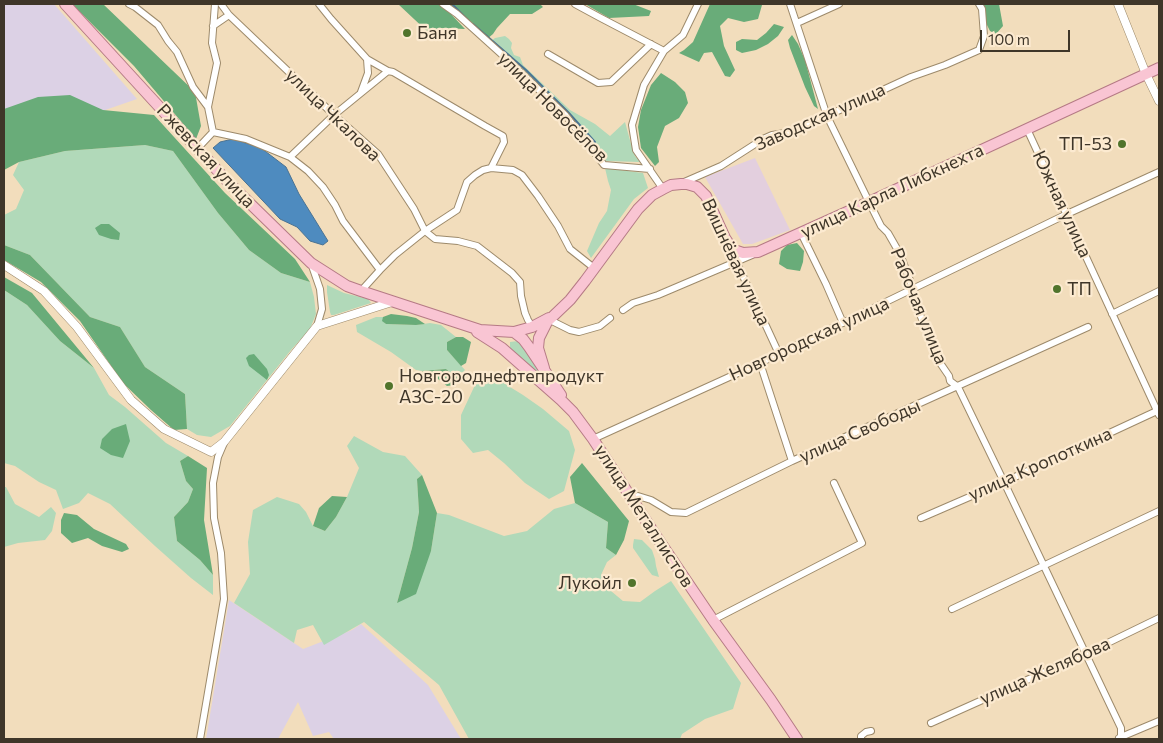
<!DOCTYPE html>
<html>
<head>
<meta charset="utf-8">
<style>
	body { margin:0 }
	#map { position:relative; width:1163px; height:743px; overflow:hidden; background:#f2ddbc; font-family:Commissioner,sans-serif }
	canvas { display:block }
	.frame { position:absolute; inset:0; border:5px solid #3f3629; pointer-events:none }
	.scale { position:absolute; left:980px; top:30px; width:90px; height:22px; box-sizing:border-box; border:2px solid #3f3629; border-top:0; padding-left:6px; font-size:15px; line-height:18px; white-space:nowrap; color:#3f3629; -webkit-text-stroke:4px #fcead0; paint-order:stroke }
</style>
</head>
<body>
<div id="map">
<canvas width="1163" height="743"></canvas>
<div class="frame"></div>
<div class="scale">100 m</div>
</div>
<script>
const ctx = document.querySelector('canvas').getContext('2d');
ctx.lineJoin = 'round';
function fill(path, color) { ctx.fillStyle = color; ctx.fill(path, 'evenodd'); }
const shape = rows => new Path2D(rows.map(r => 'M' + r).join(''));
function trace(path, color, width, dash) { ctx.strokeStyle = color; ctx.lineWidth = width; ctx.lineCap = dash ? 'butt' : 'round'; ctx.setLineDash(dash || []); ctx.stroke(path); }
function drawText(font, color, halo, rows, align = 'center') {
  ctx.font = font + ' Commissioner,sans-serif'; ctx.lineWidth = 4.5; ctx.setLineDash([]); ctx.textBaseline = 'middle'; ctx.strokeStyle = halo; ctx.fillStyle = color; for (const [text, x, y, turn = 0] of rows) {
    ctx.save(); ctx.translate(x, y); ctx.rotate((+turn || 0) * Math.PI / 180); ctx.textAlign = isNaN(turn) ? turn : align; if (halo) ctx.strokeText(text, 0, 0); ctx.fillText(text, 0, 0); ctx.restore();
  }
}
const industrial = shape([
	[4,4,54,4,137,99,27,137,4,135],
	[229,600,303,649,352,630,361,624,428,685,461,739,334,739,329,732,313,736,298,702,278,739,206,739]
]);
const education = shape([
	[755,158,790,230,752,244,743,244,705,177]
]);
const green = shape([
	[505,36,509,39,512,43,511,48,514,55,520,57,523,65,570,110,595,124,610,136,625,122,631,144,635,156,640,162,605,161,529,75,490,42,495,38],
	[145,145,173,151,218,213,249,250,281,273,310,282,314,297,316,314,310,329,291,350,230,426,211,437,197,435,187,429,185,394,145,367,120,327,90,317,30,255,4,245,4,215,16,209,24,190,13,175,19,162,65,151],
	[605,168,643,173,648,188,634,199,591,258,587,251,599,223,607,211,611,190,608,181],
	[327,285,344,293,368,299,371,303,334,315,331,315,330,312,327,292],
	[4,290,27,305,60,341,94,368,109,395,125,407,166,443,188,456,180,461,186,481,193,489,188,502,174,517,177,541,200,560,213,575,213,595,191,578,155,546,110,504,88,493,79,503,63,509,56,490,39,482,15,466,4,463],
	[376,317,383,317,383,321,386,324,416,325,430,323,441,325,456,337,447,342,447,350,465,370,463,372,452,374,446,369,422,371,416,370,391,352,357,332,356,325],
	[518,341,525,349,547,383,511,351,510,347,510,342],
	[484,371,523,395,543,409,569,431,575,450,564,491,549,499,525,483,504,463,488,450,473,453,461,439,461,415,475,385],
	[354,436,383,452,405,456,422,475,417,479,419,512,412,548,397,603,431,551,437,513,449,515,504,536,527,531,554,509,575,503,608,522,606,548,616,555,607,562,601,575,611,591,623,601,640,602,655,591,671,581,741,683,733,709,705,719,682,734,680,739,469,739,439,685,364,622,324,645,313,625,297,630,294,643,234,603,250,574,248,542,253,510,277,497,299,504,306,512,313,526,325,531,336,517,347,497,359,468,347,446],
	[4,487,6,487,15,504,39,517,51,507,56,513,52,531,45,540,18,543,4,547],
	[634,539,642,540,652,550,655,559,656,566,659,577,652,575,649,571,633,548,633,545]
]);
const forest = shape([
	[72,4,103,4,195,92,201,126,196,139,134,66],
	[398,4,438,4,448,11,465,29,442,28,430,34],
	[447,4,540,4,543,7,532,14,510,14,497,28,493,34,487,39],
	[585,4,633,4,651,11,649,16,609,18],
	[710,4,762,5,758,19,744,22,728,18,720,26,724,46,735,70,730,77,725,76,712,52,704,53,699,62,679,53,684,50,693,42],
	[980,4,999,4,1003,26,996,34,990,31,985,21],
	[774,24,784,27,778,36,768,44,756,50,742,53,736,50,736,42,742,39,757,40,766,33],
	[792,35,798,44,805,60,818,109,814,106,805,87,790,48,788,40],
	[661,73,675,82,685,92,688,103,679,118,665,126,657,147,659,162,655,166,641,148,638,127,641,110,651,85],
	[70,95,103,110,154,115,225,193,295,259,310,282,281,273,249,250,218,213,173,151,145,145,65,151,19,162,4,170,4,109,38,97],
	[101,224,109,224,120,233,119,240,111,239,99,235,95,228],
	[797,243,804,251,803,262,800,271,787,269,779,264,781,251,787,245],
	[4,245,30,255,90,317,120,327,145,367,185,394,187,429,174,430,151,410,123,383,80,321,41,282,4,260],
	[4,277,32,293,94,368,60,341,27,305,4,290],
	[391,314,407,316,416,318,425,324,416,325,386,324,382,321,383,317],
	[456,337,463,337,471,342,466,363,461,366,447,350,447,342],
	[254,354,267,369,269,375,267,380,249,366,246,358,249,355],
	[446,369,452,374,459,373,455,385,447,386,438,379,426,374,422,371],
	[126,424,130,441,123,458,111,455,100,448,102,439,112,429],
	[188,456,207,468,204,520,213,575,200,560,177,541,174,517,188,502,193,489,186,481,180,461],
	[582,463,629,521,624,540,616,555,606,548,608,522,575,503,570,477],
	[422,475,437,513,431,551,416,594,397,603,412,548,419,512,417,479],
	[332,496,347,497,336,517,325,531,313,526,319,508],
	[64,513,77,515,94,529,126,544,129,549,122,552,102,546,88,538,72,543,61,533,61,520]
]);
const water = shape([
	[233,139,261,148,286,167,299,194,328,241,323,245,310,241,297,227,280,219,213,148,220,142,233,139]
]);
const stream = shape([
	[452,4,469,21],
	[473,24,526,70,568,112,595,142]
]);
const minor = shape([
	[129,4,135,7,158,25,168,41,177,52,193,87,208,107,213,132,246,139,290,157,308,171,323,187,335,205,343,221,380,270,361,291],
	[221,4,229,15,334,115,378,154,414,209,425,231,435,239,458,241,477,246,512,273,520,282,521,296,525,313,528,320,533,328],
	[319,4,331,19,367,59,388,71,393,72,485,126,503,136,504,142,491,168,513,170,522,175,538,196,558,226,570,249,594,268],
	[443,4,457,14,509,61,566,116,604,165,650,169],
	[575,4,599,17,664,51],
	[790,4,827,116,869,202,881,226,888,233,900,254,911,283,917,308,932,341,936,357,949,376,950,381,958,387,1004,482,1121,728,1121,739],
	[797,23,839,4],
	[213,26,229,15],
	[548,54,598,83,611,82,651,44],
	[361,92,368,73,367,59],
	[208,107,217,63,212,43,215,4],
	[1027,129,1159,415],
	[197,149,213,132],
	[290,157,334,115,388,71],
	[682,183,721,166,763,139,772,135,792,132,911,77,945,65,979,50,984,36,982,9,979,4],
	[663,189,636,150,632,125,644,85,664,51,683,35,698,4],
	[801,233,826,284,843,323],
	[730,248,779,354],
	[311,263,320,289,322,309,317,326],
	[380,270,395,255,425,231,457,210,467,182,475,175,483,170,491,168],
	[623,310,633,303,658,295,752,255],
	[1112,314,1159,291],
	[548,319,570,330,579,332,600,326,610,318],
	[760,363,792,461],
	[593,439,760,363,1067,214,1159,172],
	[632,499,638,496,651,500,671,512,686,513,792,461,1088,327],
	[921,518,1004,482,1159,410],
	[952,609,1159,511],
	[713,620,862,543,834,483],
	[931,723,1085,654,1159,618],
	[1119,738,1121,737,1159,721],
	[200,739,224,599,221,553,214,518,213,483,218,457,224,443],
	[861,739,861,736,866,732,871,731]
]);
const tertiary = shape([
	[1118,4,1146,74,1159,101],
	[4,265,44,291,77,327,131,400,164,429,211,452,224,442,317,326,392,302]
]);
const primary = shape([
	[65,4,228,182,311,263,347,286,361,291,480,330,514,332,532,327,549,318],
	[477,332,502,348,561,400,573,412,593,439,654,533,713,620,771,700,797,739],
	[514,332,523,339,529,347,561,395],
	[544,368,538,348,539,338,547,322,570,300,585,281,638,209,652,195,663,189,671,185,681,184,687,184,697,187,706,196,725,238,731,247,734,250,743,253,758,252,869,202,1159,68]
]);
const markers = [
	[407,33,5,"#51742c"],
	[1122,144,5,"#51742c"],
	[1057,289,5,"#51742c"],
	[389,386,5,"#51742c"],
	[632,583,5,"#51742c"]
];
const poiNames = [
	["Баня",417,33],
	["ТП-53",1112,144,"right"],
	["ТП",1067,289],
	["Новгороднефтепродукт",399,376],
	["АЗС-20",399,397],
	["Лукойл",622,583,"right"]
];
const streetNames = [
	["улица Новосёлов",553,107,45],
	["улица Чкалова",333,115,44],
	["Заводская улица",820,117,-24],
	["Ржевская улица",206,156,47],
	["улица Карла Либкнехта",892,191,-25],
	["Южная улица",1062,204,65],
	["Вишнёвая улица",736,262,65],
	["Рабочая улица",919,306,68],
	["Новгородская улица",809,339,-25],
	["улица Свободы",860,431,-24],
	["улица Кропоткина",1040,464,-24],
	["улица Металлистов",644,516,57],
	["улица Желябова",1045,671,-24]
];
fill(industrial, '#dcd1e5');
fill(education, '#e3cfde');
fill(green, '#b1d9b9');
fill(forest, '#69ac79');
fill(water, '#4e8bbf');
trace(water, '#4a7292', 1);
trace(stream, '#4a7292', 2);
trace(minor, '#9d8a6b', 8);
trace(tertiary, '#9d8a6b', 9);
trace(primary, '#b57a85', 12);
trace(minor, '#fff', 6);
trace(tertiary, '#fff', 8);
trace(primary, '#f9c5d3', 10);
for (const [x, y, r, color] of markers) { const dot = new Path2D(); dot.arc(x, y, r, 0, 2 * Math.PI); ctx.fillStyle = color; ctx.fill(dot); trace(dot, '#fcead0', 2); }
drawText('18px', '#3f3629', '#fcead0', poiNames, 'left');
drawText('18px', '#3f3629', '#fcead0', streetNames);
</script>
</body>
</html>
